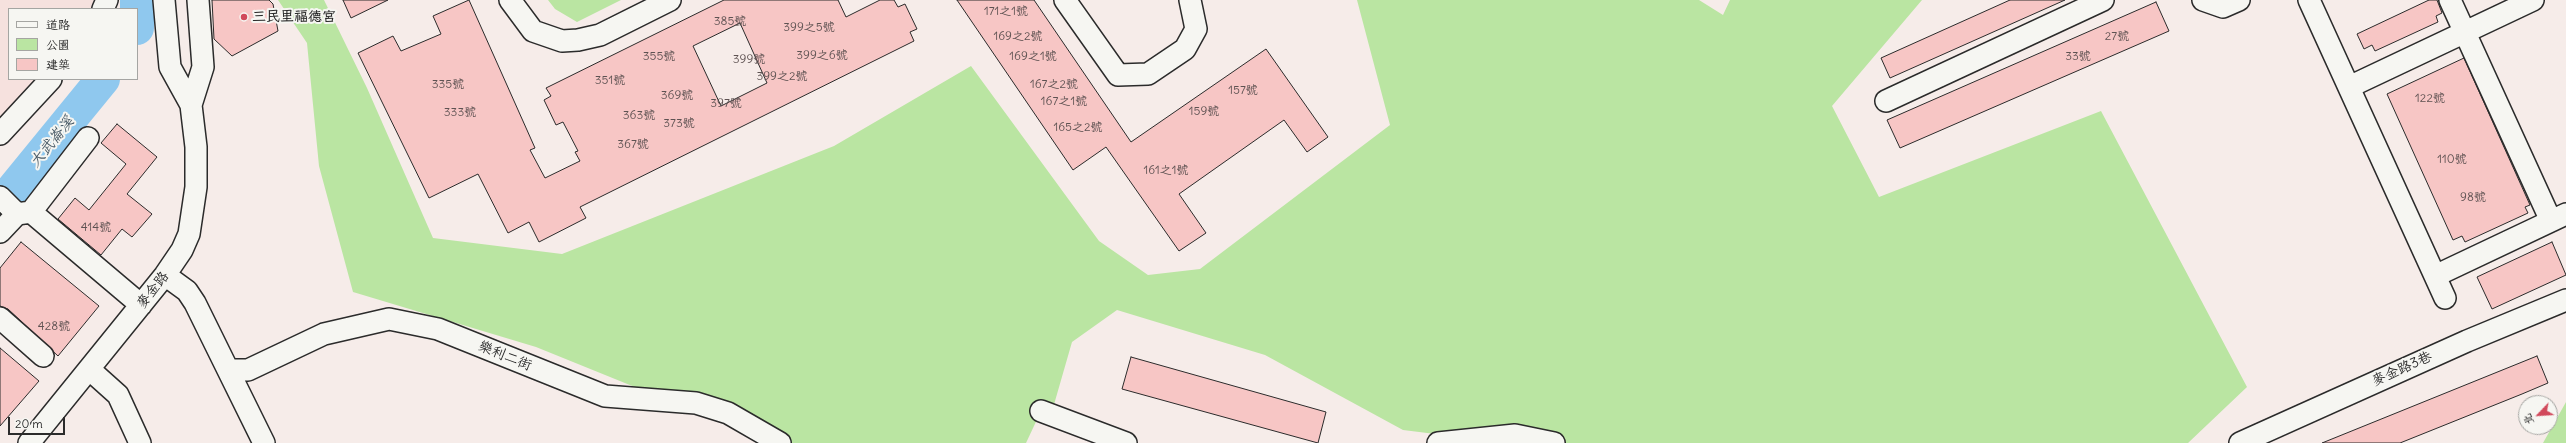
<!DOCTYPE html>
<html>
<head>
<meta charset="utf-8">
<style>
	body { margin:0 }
	#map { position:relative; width:2566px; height:443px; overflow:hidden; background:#f6ece9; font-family:Delius,"LXGW WenKai TC",sans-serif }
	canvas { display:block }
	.legend { position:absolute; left:8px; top:8px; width:130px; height:72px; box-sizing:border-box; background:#f6f6f2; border:1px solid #a5a5a2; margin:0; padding:5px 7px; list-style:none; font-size:12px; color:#2b2b2b }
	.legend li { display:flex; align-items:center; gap:8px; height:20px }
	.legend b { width:20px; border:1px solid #a5a5a2 }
	.north { position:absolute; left:2518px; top:395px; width:40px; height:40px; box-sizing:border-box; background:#f6f6f2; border:1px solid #a5a5a2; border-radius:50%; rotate:245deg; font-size:11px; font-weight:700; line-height:16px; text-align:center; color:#2b2b2b }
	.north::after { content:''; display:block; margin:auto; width:14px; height:18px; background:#d1495b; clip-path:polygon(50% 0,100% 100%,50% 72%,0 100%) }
	.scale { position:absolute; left:8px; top:417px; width:57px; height:18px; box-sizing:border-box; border:2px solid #2b2b2b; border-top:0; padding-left:5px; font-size:12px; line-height:14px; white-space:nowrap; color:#2b2b2b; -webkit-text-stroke:3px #f6f6f2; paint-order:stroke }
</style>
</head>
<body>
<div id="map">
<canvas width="2566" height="443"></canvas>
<ul class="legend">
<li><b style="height:5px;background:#f6f6f2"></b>道路</li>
<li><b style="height:11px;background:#bae5a2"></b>公園</li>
<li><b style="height:11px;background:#f7c6c5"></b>建築</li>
</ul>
<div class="north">北</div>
<div class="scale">20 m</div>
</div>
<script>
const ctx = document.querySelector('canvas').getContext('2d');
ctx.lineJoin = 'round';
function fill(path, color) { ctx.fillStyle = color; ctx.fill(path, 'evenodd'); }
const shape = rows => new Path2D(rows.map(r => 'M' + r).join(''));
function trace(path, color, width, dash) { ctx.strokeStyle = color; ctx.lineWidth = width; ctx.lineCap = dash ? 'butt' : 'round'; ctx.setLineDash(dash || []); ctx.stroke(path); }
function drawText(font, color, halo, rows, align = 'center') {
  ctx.font = font + ' Delius,"LXGW WenKai TC",sans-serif'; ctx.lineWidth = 4; ctx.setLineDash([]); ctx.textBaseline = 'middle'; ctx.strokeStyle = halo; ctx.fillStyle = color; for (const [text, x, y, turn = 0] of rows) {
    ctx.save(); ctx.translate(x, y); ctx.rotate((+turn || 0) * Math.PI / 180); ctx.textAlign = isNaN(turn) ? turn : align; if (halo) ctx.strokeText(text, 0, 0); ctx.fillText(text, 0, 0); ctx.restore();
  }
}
const built = shape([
	[0,0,95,0,93,9,9,9,9,79,55,79,0,147]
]);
const green = shape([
	[278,0,324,0,367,88,433,238,562,254,834,146,971,66,1099,241,1148,275,1200,269,1390,125,1357,0,1699,0,1723,15,1730,0,1922,0,1832,106,1879,197,2101,111,2247,387,2188,443,1508,443,1403,430,1265,355,1117,310,1072,342,1053,408,1041,411,1026,443,773,443,536,347,353,292,319,166,307,43],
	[548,0,621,0,577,22,555,9],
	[2566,402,2566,443,2543,443]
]);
const river = shape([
	[137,0,137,28],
	[0,205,103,79]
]);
const building = shape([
	[212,0,269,0,273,4,278,31,232,56,214,39,212,0],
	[343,0,388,0,351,18,343,0],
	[469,0,535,148,530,150,545,178,580,161,575,152,578,151,563,122,556,125,544,100,551,96,546,88,724,0,838,0,846,17,880,0,894,0,898,7,905,4,917,29,910,32,914,41,580,207,586,218,539,242,529,222,508,233,478,174,429,198,358,53,393,36,401,51,441,34,433,16,469,0],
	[740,23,767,83,721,106,693,46,740,23],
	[957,0,1034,0,1131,142,1266,49,1328,137,1307,152,1284,120,1179,194,1206,233,1179,251,1106,147,1073,170,957,0],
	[2010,0,2065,0,1890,78,1881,58,2010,0],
	[2429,0,2437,0,2442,13,2436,16,2438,22,2375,51,2372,45,2364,49,2357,34,2429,0],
	[2156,2,2169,31,1900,148,1887,120,2156,2],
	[2464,58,2530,205,2525,207,2528,213,2465,242,2462,236,2453,240,2387,94,2464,58],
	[117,124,157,157,127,194,152,214,132,237,122,229,101,255,58,219,75,198,89,210,126,164,101,143,117,124],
	[21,242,99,306,58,356,8,309,0,306,0,268,21,242],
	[2552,242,2566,275,2492,309,2477,277,2552,242],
	[0,348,39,381,0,426,0,348],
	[2537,356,2548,383,2522,394,2400,443,2322,443,2537,356],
	[1131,357,1326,412,1318,443,1122,389,1131,357]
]);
const minor = shape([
	[164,0,170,67,191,105],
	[510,0,533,31,562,41,578,40,600,35,670,0],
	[1065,0,1118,75,1148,74,1185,49,1196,29,1190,0],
	[2203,0,2223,7,2239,0],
	[2309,0,2445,298],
	[2450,0,2551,221],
	[103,9,107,0],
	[2349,87,2533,0],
	[1886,101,2103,0],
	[0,134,51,79],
	[0,197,17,214],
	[31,212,141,305],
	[0,232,17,214,31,212,88,138],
	[165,275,187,291,195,303,228,370,248,370,324,334,389,319,438,329,605,396,696,403,728,413,780,443],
	[2435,276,2566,214],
	[0,318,43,356],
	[89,369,118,395,140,443],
	[228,370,264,443],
	[1041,411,1126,443],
	[29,443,165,275,182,250,189,234,196,187,196,147,191,105,203,67,198,0],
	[1438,443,1515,435,1554,443],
	[2240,443,2467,341,2566,300]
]);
const markers = [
	[244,17,4,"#d1495b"]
];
const numberNames = [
	["171之1號",1006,12],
	["385號",730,22],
	["399之5號",809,28],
	["169之2號",1018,37],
	["27號",2117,37],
	["399之6號",822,56],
	["355號",659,57],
	["169之1號",1033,57],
	["33號",2078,57],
	["399號",749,60],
	["399之2號",782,77],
	["351號",610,81],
	["335號",448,85],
	["167之2號",1054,85],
	["157號",1243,91],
	["369號",677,96],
	["122號",2430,99],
	["167之1號",1064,102],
	["397號",726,104],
	["159號",1204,112],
	["333號",460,113],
	["363號",639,116],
	["373號",679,124],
	["165之2號",1078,128],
	["367號",633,145],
	["110號",2452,160],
	["161之1號",1166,171],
	["98號",2473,198],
	["414號",96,228],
	["428號",54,327]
];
const poiNames = [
	["三民里福德宮",252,17]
];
const streetNames = [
	["麥金路",153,290,-52],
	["樂利二街",505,356,22],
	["麥金路3巷",2402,369,-24]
];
const waterNames = [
	["大武崙溪",52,142,-51]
];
fill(built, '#f6e1de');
fill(green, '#bae5a2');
trace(river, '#8fc8ee', 34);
fill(building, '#f7c6c5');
trace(building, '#2b2b2b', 1);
trace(minor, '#2b2b2b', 24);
trace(minor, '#f6f6f2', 21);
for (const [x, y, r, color] of markers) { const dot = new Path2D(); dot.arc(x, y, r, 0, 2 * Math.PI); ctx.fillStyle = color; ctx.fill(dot); trace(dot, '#f6f6f2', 1.5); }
drawText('12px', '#5e5252', null, numberNames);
drawText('bold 14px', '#2b2b2b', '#f6f6f2', poiNames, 'left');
drawText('14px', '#2b2b2b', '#f6f6f2', streetNames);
drawText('italic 15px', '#495a66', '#f6f6f2', waterNames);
</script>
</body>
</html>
